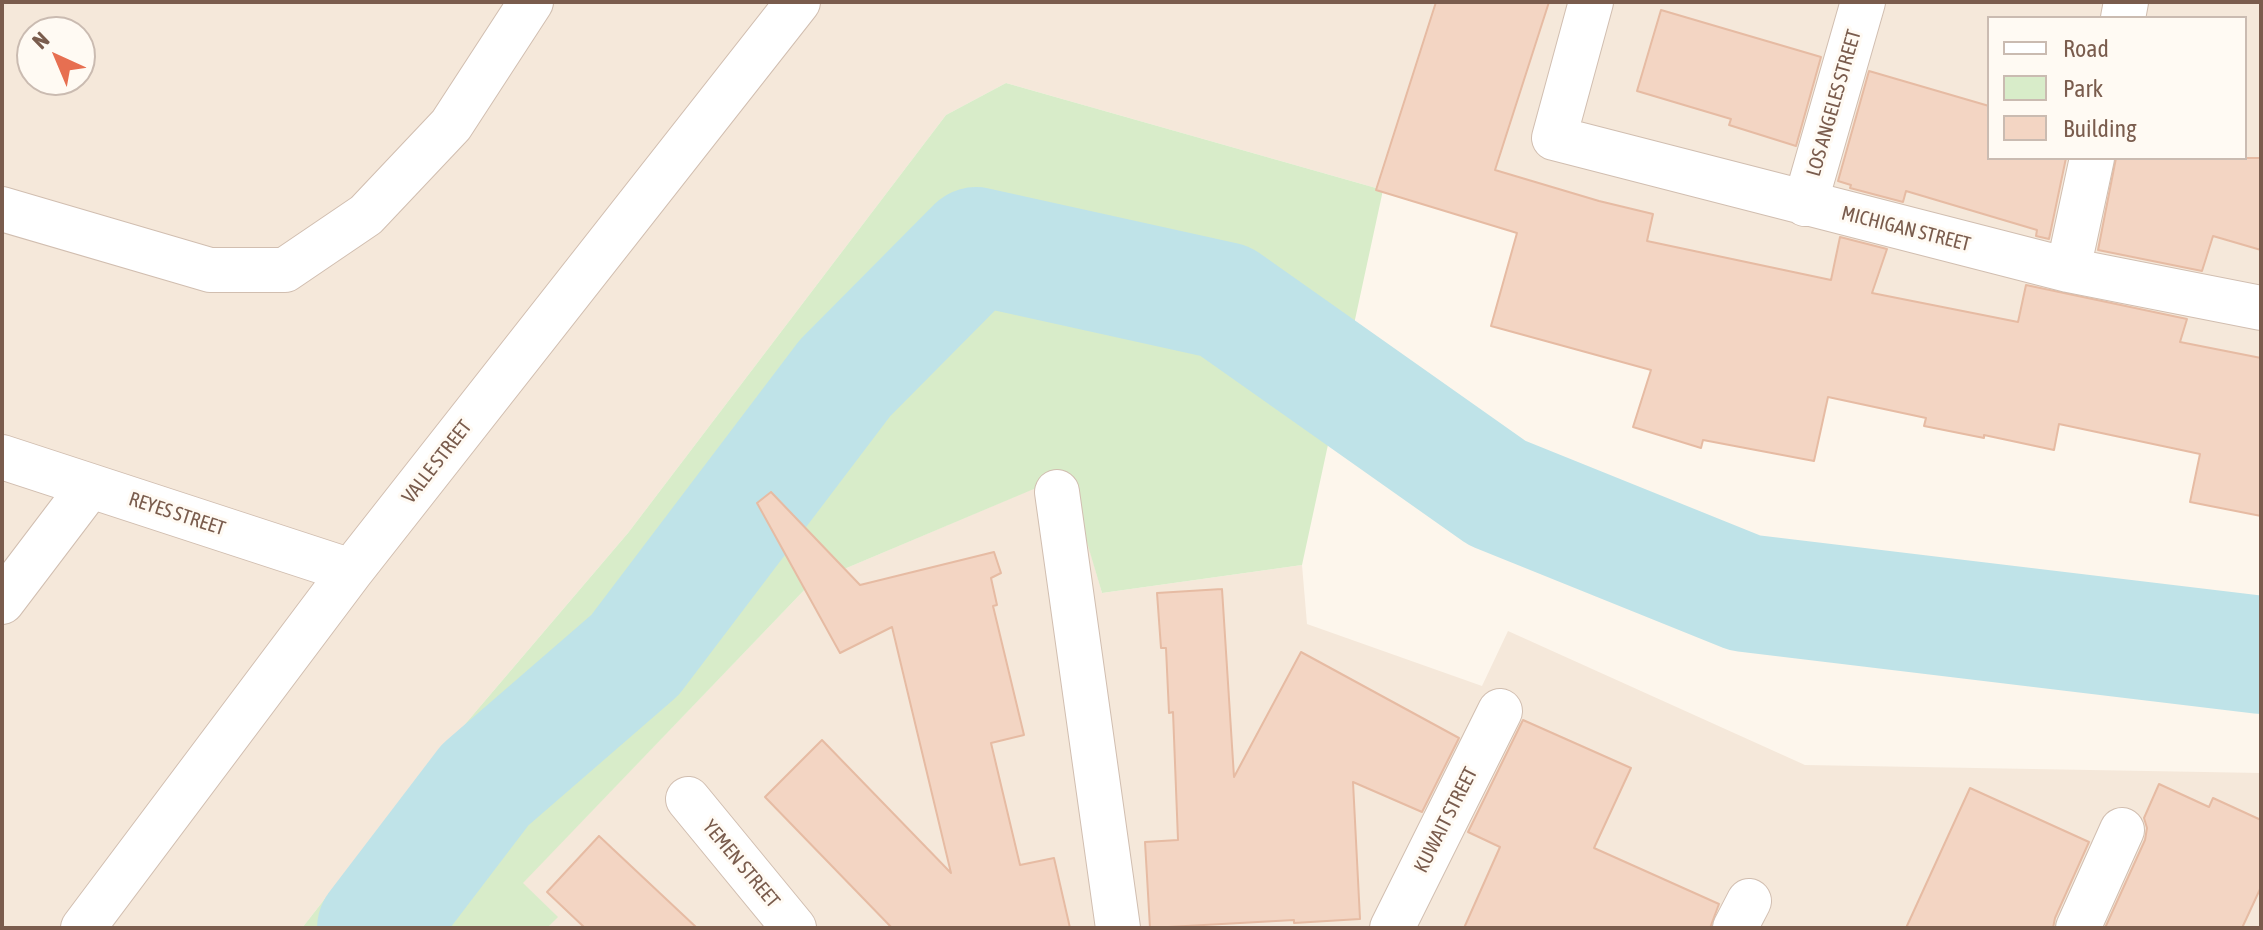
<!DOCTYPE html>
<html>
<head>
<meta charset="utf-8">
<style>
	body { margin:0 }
	#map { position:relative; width:2263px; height:930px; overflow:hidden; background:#fdf6ec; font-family:"Asap Condensed",sans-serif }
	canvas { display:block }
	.frame { position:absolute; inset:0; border:4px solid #7a5c4d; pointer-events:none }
	.legend { position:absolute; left:1987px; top:16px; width:260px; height:144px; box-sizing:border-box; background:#fffaf3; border:2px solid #cabbb1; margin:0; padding:10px 14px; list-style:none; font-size:24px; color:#7a5c4d }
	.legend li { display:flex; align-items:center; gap:16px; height:40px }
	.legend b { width:40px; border:2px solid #cabbb1 }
	.north { position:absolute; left:16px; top:16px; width:80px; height:80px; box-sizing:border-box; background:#fffaf3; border:2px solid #cabbb1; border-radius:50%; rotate:316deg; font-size:22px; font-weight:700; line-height:32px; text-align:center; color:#7a5c4d }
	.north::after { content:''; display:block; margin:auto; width:28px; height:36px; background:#e76f51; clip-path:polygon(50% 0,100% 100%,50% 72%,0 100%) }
</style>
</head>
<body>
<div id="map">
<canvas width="2263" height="930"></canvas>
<div class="frame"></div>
<ul class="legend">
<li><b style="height:10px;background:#fff"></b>Road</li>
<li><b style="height:22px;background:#d8ecc9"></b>Park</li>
<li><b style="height:22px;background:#f3d5c3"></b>Building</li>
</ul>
<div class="north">N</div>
</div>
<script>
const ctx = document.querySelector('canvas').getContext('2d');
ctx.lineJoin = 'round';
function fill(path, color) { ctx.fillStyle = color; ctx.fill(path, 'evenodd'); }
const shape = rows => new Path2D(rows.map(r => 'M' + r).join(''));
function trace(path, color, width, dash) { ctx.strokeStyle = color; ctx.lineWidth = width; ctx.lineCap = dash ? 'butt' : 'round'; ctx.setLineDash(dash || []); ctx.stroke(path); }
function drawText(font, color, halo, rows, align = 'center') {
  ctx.font = font + ' "Asap Condensed",sans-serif'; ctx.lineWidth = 6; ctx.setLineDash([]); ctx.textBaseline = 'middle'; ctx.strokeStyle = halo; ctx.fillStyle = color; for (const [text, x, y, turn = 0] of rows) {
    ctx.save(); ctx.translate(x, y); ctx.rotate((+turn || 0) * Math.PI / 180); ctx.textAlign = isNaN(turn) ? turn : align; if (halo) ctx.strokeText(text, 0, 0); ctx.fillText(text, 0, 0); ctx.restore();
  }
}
const residential = shape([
	[2,2,2261,2,2261,466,1383,190,1006,83,946,115,628,533,420,777,302,928,2,928],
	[1989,18,2245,18,2245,158,1989,158],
	[32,32,80,32,80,80,32,80],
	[1068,474,1102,593,1302,565,1307,624,1482,686,1508,631,1805,765,2261,773,2261,928,547,928,557,917,522,883,811,583]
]);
const green = shape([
	[1006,83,1383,190,1302,565,1102,593,1067,475,811,583,523,883,558,917,547,928,302,928,420,777,628,533,946,115]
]);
const river = shape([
	[376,928,485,785,635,655,845,378,976,246,1225,301,1497,493,1745,593,2261,655]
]);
const building = shape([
	[1436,2,1549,2,1495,170,1599,201,1653,214,1647,241,1831,280,1840,237,1887,249,1872,293,2018,322,2026,285,2187,319,2180,342,2261,358,2261,516,2190,502,2200,454,2059,424,2054,450,1984,435,1984,438,1924,426,1926,418,1828,397,1814,461,1703,440,1701,448,1633,427,1651,370,1491,326,1517,233,1376,190,1436,2],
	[1661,10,1821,57,1796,146,1729,125,1731,119,1637,91,1661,10],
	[1869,71,1989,106,1989,158,2066,158,2049,239,2036,236,2037,230,1906,191,1903,202,1850,188,1851,185,1838,181,1869,71],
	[2116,158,2261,158,2261,250,2213,236,2202,271,2098,250,2116,158],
	[771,492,860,585,994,552,1001,573,991,578,997,605,993,606,1024,735,991,743,1020,865,1054,858,1070,928,892,928,765,797,822,740,951,873,892,627,840,653,757,503,771,492],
	[1222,589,1234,777,1301,652,1459,738,1422,812,1353,782,1360,919,1294,923,1294,920,1150,928,1145,842,1178,840,1173,712,1169,713,1166,648,1161,648,1157,593,1222,589],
	[1523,720,1631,768,1594,848,1719,904,1710,928,1464,928,1500,847,1468,832,1523,720],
	[2159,784,2209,807,2213,798,2261,820,2261,887,2242,928,2105,928,2145,840,2147,828,2144,818,2159,784],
	[1970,788,2089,842,2055,918,2053,928,1906,928,1970,788],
	[599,836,697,928,585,928,547,892,599,836]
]);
const minor = shape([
	[1591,2,1554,138,2068,270,2261,308],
	[2123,18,2126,2],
	[1805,204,1863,2],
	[2,209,210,270,285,270,366,215,451,125,531,2],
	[2068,270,2092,158],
	[2,457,351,571],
	[1057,492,1118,928],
	[2,602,90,486],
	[688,799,794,928],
	[83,928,351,571,798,2],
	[1392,928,1500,711],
	[1735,928,1749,901],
	[2078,928,2122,830]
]);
const streetNames = [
	["LOS ANGELES STREET",1834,103,-74],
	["MICHIGAN STREET",1906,229,14],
	["VALLE STREET",437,462,-52],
	["REYES STREET",177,514,18],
	["KUWAIT STREET",1446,820,-63],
	["YEMEN STREET",741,864,50]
];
fill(residential, '#f5e8da');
fill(green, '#d8ecc9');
trace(river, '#bfe3e8', 118);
fill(building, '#f3d5c3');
trace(building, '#e6bba3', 2);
trace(minor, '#d1beb0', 46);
trace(minor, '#fff', 44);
drawText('20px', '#7a5c4d', '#fffaf3', streetNames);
</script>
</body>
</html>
